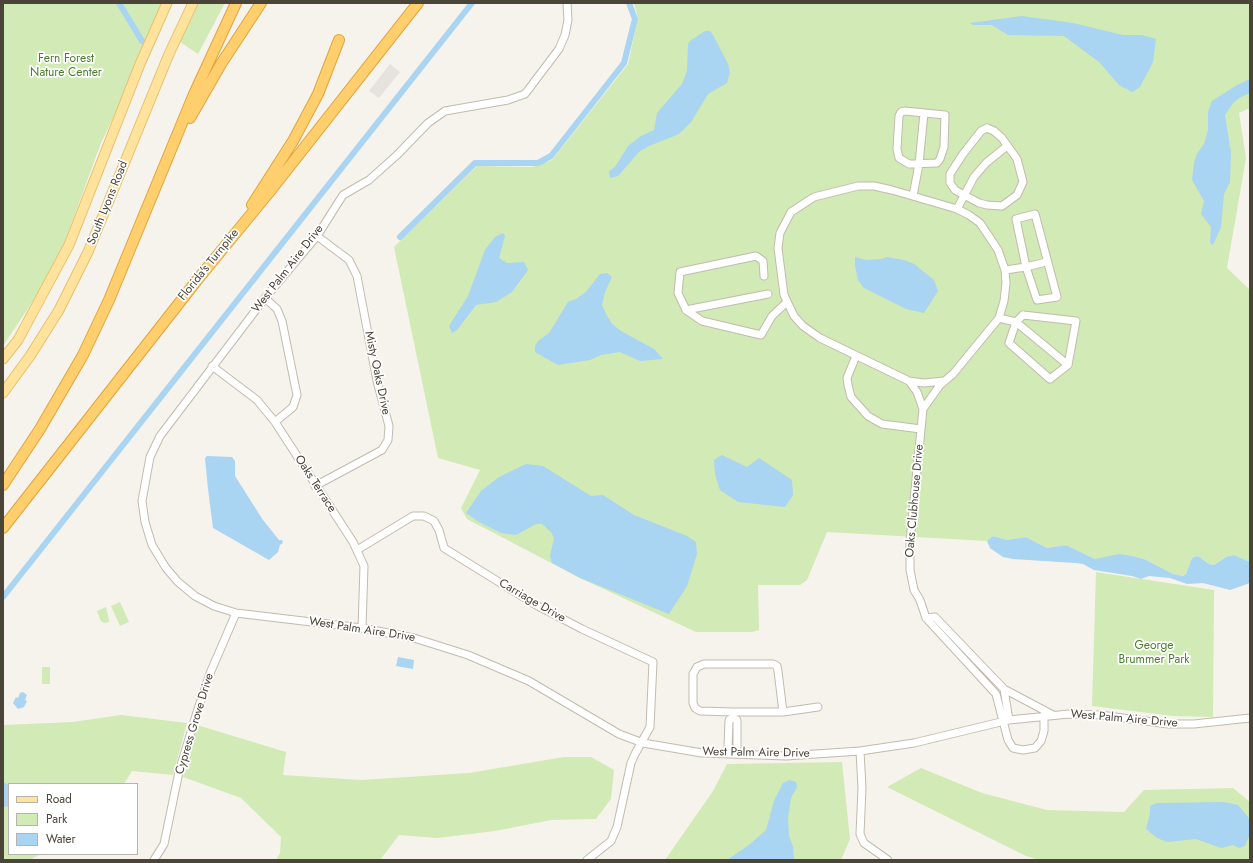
<!DOCTYPE html>
<html>
<head>
<meta charset="utf-8">
<style>
	body { margin:0 }
	#map { position:relative; width:1253px; height:863px; overflow:hidden; background:#f6f3ec; font-family:Jost,sans-serif }
	canvas { display:block }
	.frame { position:absolute; inset:0; border:4px solid #4b4439; pointer-events:none }
	.legend { position:absolute; left:8px; top:783px; width:130px; height:72px; box-sizing:border-box; background:#fff; border:1px solid #b7b4b0; margin:0; padding:5px 7px; list-style:none; font-size:12px; color:#4b4439 }
	.legend li { display:flex; align-items:center; gap:8px; height:20px }
	.legend b { width:20px; border:1px solid #b7b4b0 }
</style>
</head>
<body>
<div id="map">
<canvas width="1253" height="863"></canvas>
<div class="frame"></div>
<ul class="legend">
<li><b style="height:5px;background:#ffe39c"></b>Road</li>
<li><b style="height:11px;background:#d2eab5"></b>Park</li>
<li><b style="height:11px;background:#a9d4f2"></b>Water</li>
</ul>
</div>
<script>
const ctx = document.querySelector('canvas').getContext('2d');
ctx.lineJoin = 'round';
function fill(path, color) { ctx.fillStyle = color; ctx.fill(path, 'evenodd'); }
const shape = rows => new Path2D(rows.map(r => 'M' + r).join(''));
function trace(path, color, width, dash) { ctx.strokeStyle = color; ctx.lineWidth = width; ctx.lineCap = dash ? 'butt' : 'round'; ctx.setLineDash(dash || []); ctx.stroke(path); }
function drawText(font, color, halo, rows, align = 'center') {
  ctx.font = font + ' Jost,sans-serif'; ctx.lineWidth = 3.5; ctx.setLineDash([]); ctx.textBaseline = 'middle'; ctx.strokeStyle = halo; ctx.fillStyle = color; for (const [text, x, y, turn = 0] of rows) {
    ctx.save(); ctx.translate(x, y); ctx.rotate((+turn || 0) * Math.PI / 180); ctx.textAlign = isNaN(turn) ? turn : align; if (halo) ctx.strokeText(text, 0, 0); ctx.fillText(text, 0, 0); ctx.restore();
  }
}
const industrial = shape([
	[390,64,400,72,379,98,369,91]
]);
const green = shape([
	[3,3,168,3,101,143,61,252,33,301,3,346],
	[199,3,225,3,198,54,180,42],
	[634,3,1250,3,1250,108,1239,113,1246,158,1227,268,1250,290,1250,562,1234,555,1226,557,1214,565,1209,564,1198,556,1192,558,1186,574,1183,576,1173,574,1144,559,1132,556,1095,559,1066,545,1047,548,1026,537,1007,540,993,536,987,541,827,532,807,580,800,585,758,585,759,630,752,632,696,632,580,578,467,519,461,508,480,470,438,458,394,247,477,166,532,167,552,160,628,64,638,18],
	[1096,572,1214,590,1213,717,1173,716,1092,706],
	[120,602,129,622,120,626,111,606],
	[106,607,109,620,109,622,104,623,101,621,97,611],
	[42,667,50,667,50,684,42,684],
	[121,715,187,723,173,775,132,771,124,784,9,784,9,854,41,854,30,860,3,860,3,725,73,722],
	[197,725,286,752,283,775,361,780,469,773,564,757,591,757,614,770,611,799,596,819,551,820,495,831,437,838,399,835,380,860,276,860,280,853,281,837,241,798,183,777],
	[842,762,850,839,841,860,665,860,713,791,727,764],
	[921,768,982,793,1047,810,1124,812,1144,790,1233,788,1250,802,1250,860,1039,860,1026,856,887,787]
]);
const water = shape([
	[1022,16,1073,23,1123,35,1142,35,1156,39,1153,62,1140,87,1132,92,1119,85,1099,62,1064,36,1008,35,992,25,973,25,970,23],
	[705,31,710,31,713,35,728,64,730,72,727,83,708,94,691,122,679,134,649,146,639,152,618,176,610,178,609,171,615,167,628,146,641,136,654,130,657,113,682,84,687,71,688,44,690,41],
	[1250,79,1250,93,1239,98,1233,103,1225,115,1231,153,1230,182,1224,194,1221,227,1213,245,1210,243,1211,227,1201,214,1204,201,1192,180,1194,163,1197,154,1204,144,1208,130,1208,112,1212,101,1237,85],
	[503,233,505,236,499,258,507,263,524,262,528,270,512,292,496,302,476,305,457,330,452,333,449,326,468,296,485,250,495,237],
	[855,257,866,260,882,259,887,257,904,260,914,264,934,280,938,291,924,313,906,309,864,288,858,280,855,266],
	[607,273,612,277,605,292,602,305,606,314,612,324,621,331,654,349,663,359,640,361,620,352,601,355,590,360,558,365,535,352,535,346,538,341,549,333,568,302,576,299,586,292,600,274],
	[722,455,747,467,759,458,792,480,793,495,785,507,738,502,720,490,715,474,714,460],
	[207,456,232,457,235,461,235,476,263,520,279,540,282,540,283,543,280,545,278,552,269,560,213,528,208,489,205,458],
	[526,464,543,466,591,496,603,495,634,515,687,536,696,542,697,554,687,586,669,614,580,578,552,563,550,556,554,538,551,532,542,524,536,524,516,535,501,533,479,522,466,513,481,491,499,477],
	[993,536,1007,540,1026,537,1047,548,1066,545,1095,559,1119,554,1132,556,1144,559,1173,574,1183,576,1186,574,1192,558,1198,556,1209,564,1214,565,1226,557,1234,555,1250,562,1250,583,1230,590,1203,583,1187,584,1170,578,1149,576,1141,579,1132,576,1094,570,1083,564,1075,563,1013,559,1003,557,990,548,987,541],
	[398,657,414,660,413,669,396,666],
	[23,692,27,695,25,700,27,701,24,707,18,709,13,703,16,697,18,698,20,693],
	[789,780,796,782,797,787,791,798,788,817,789,836,793,847,794,860,727,860,749,845,766,830,774,801,783,783],
	[3,782,9,785,9,806,3,807],
	[1224,802,1238,805,1248,817,1250,823,1250,834,1245,846,1239,848,1233,845,1221,848,1196,839,1167,842,1157,838,1146,829,1150,813,1150,806,1157,803]
]);
const canal = shape([
	[119,3,142,41],
	[400,237,475,163,538,163,551,156,624,63,635,19,629,3],
	[3,597,472,3]
]);
const minor = shape([
	[567,3,568,20,565,35,559,49,525,94,508,100,445,111,428,123,397,155,369,180,343,195,317,236,265,298,160,436,150,457,142,501,145,522,152,545,166,568,178,582,195,596,214,606,236,613,362,628,414,638,468,655,529,681,619,734,643,743,702,753,786,756,860,751,914,743,1009,720,1069,714,1100,715,1168,724,1194,724,1250,718],
	[905,111,945,115,944,147,940,159,937,163,909,164,899,158,897,149,899,116,901,112,905,111],
	[987,128,994,131,1002,138,1017,159,1023,182,1017,195,1002,206,987,205,979,203,955,190,950,183,950,174,963,154,981,131,987,128],
	[913,196,919,164,924,113],
	[957,209,974,177,986,163,1007,146],
	[1035,214,1057,297,1037,300,1026,267,1016,219,1035,214],
	[1005,270,1026,267,1046,262],
	[764,276,763,261,756,256,680,272,678,293,686,310,702,321,761,335,772,316,787,302],
	[265,298,277,309,282,321,297,395,293,407,275,422],
	[686,310,768,294],
	[1023,315,1076,321,1068,365,1050,379,1009,343,1016,322,1023,315],
	[999,318,1016,322,1068,365],
	[856,356,847,378,848,385,851,397,868,416,882,424,921,429],
	[212,366,257,400,275,422,353,542,364,566,362,628],
	[909,381,924,383,944,381],
	[923,409,940,385,953,374,999,318,1004,301,1006,283,1005,270,998,250,980,223,969,215,957,209,892,190,874,186,858,186,814,197,791,212,780,233,778,248,784,295,794,316,803,326,820,338,909,381,917,392,923,409,910,541,910,570,914,590,920,600,926,618,996,694,1008,740,1013,748,1023,750,1035,748,1041,741,1044,731,1044,715],
	[315,486,382,450,388,440,389,426,377,381,357,276,349,260,317,236],
	[357,550,413,516,424,516,434,521,439,530,444,548,536,605,582,629,653,662,650,727,635,754,631,763,617,827,611,841,587,860],
	[926,618,935,617,1004,689,1009,720],
	[1004,689,1053,715],
	[733,712,700,711,695,708,693,703,693,674,697,667,704,664,773,664,777,666,778,671,783,712],
	[733,750,728,747,729,720,733,718,733,712,783,712,818,707],
	[860,751,862,788,860,834,864,843,888,860],
	[732,753,733,750,737,747,737,720,733,718],
	[154,860,164,844,179,772,197,712,211,671,236,613]
]);
const major = shape([
	[3,359,18,340,69,245,140,64,167,3],
	[3,393,30,356,59,310,88,252,169,54,193,3]
]);
const highway = shape([
	[190,118,221,64,261,3],
	[252,205,293,141,318,94,339,40],
	[3,485,40,429,83,355,109,300,194,94,236,3],
	[3,528,198,279,271,190,418,3]
]);
const parkNames = [
	["Fern Forest",66,59],
	["Nature Center",66,73],
	["George",1154,646],
	["Brummer Park",1154,660]
];
const streetNames = [
	["South Lyons Road",108,203,-68],
	["Florida's Turnpike",209,265,-51],
	["West Palm Aire Drive",288,269,-52],
	["Misty Oaks Drive",377,373,78],
	["Oaks Terrace",315,484,57],
	["Oaks Clubhouse Drive",915,501,-85],
	["Carriage Drive",532,601,30],
	["West Palm Aire Drive",362,630,9],
	["West Palm Aire Drive",1124,719,5],
	["Cypress Grove Drive",195,724,-73],
	["West Palm Aire Drive",756,753,1]
];
fill(industrial, '#e6e2dd');
fill(green, '#d2eab5');
fill(water, '#a9d4f2');
trace(canal, '#a9d4f2', 6);
trace(minor, '#c2bbae', 9);
trace(major, '#e6c16a', 11);
trace(highway, '#e0a43c', 12);
trace(minor, '#fff', 7);
trace(major, '#ffe39c', 9);
trace(highway, '#ffcf6e', 10);
drawText('12px', '#4a7f2a', '#fff', parkNames);
drawText('12px', '#4b4439', '#fff', streetNames);
</script>
</body>
</html>
